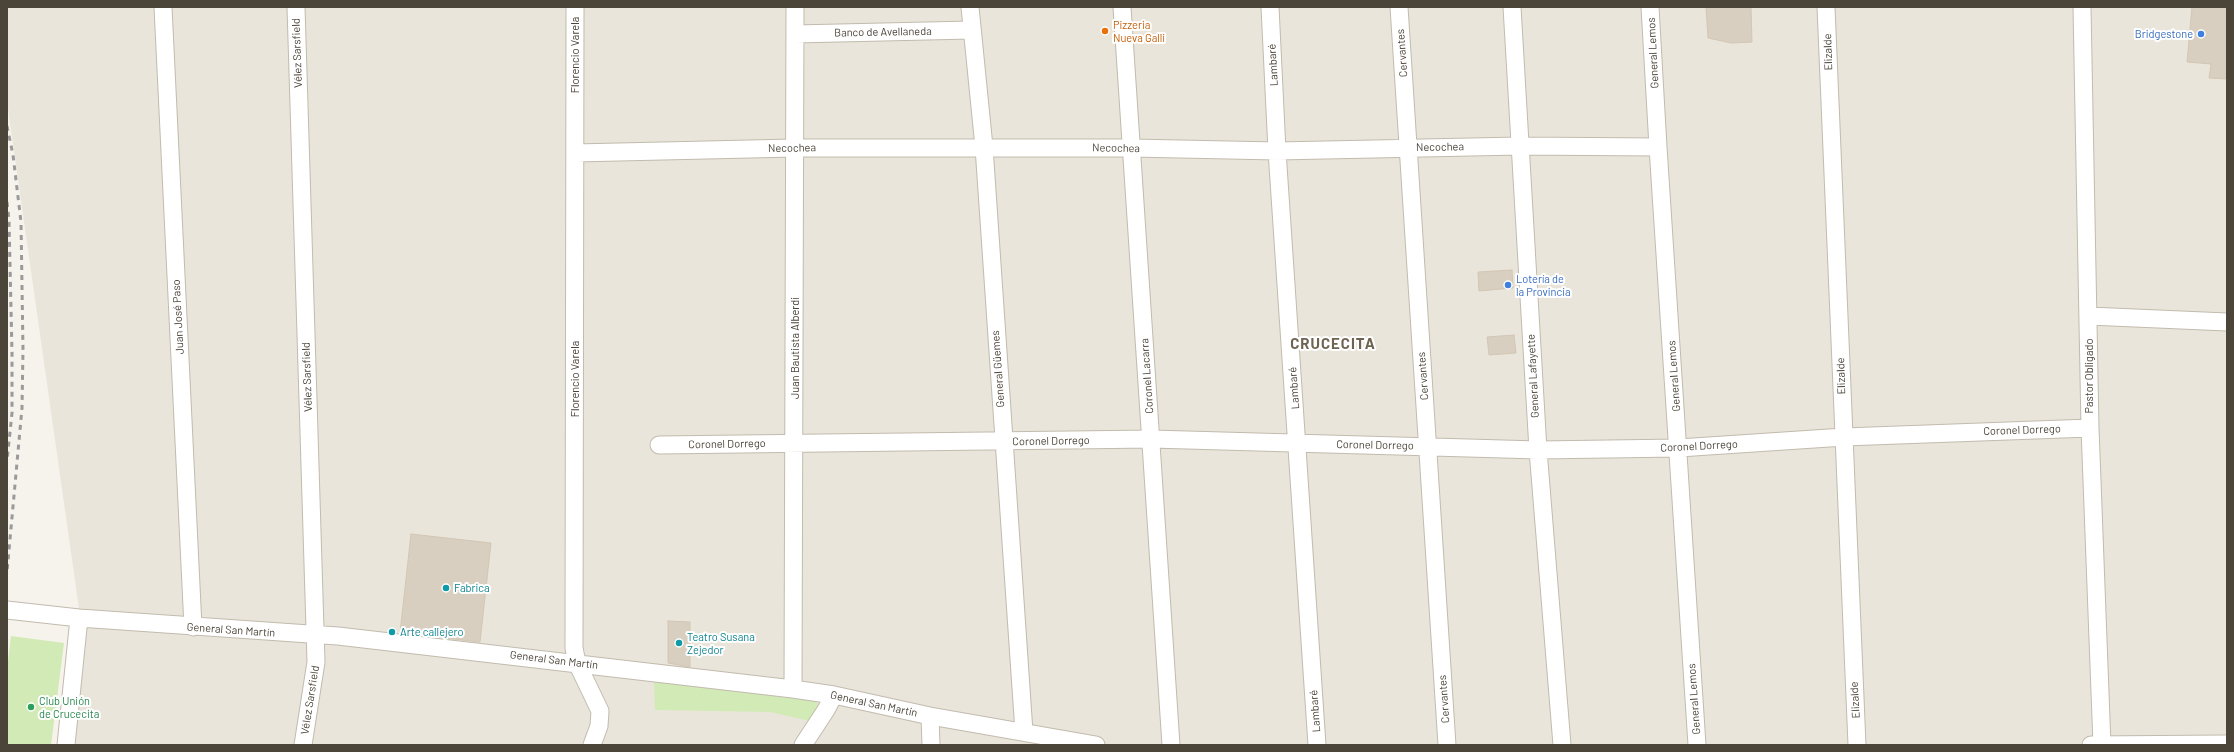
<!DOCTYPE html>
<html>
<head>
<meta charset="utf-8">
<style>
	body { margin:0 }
	#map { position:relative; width:2234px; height:752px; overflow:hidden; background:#f6f3ec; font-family:Barlow,sans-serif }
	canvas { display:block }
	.frame { position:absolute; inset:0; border:8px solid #4b4439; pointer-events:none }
</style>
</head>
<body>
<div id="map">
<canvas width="2234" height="752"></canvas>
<div class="frame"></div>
</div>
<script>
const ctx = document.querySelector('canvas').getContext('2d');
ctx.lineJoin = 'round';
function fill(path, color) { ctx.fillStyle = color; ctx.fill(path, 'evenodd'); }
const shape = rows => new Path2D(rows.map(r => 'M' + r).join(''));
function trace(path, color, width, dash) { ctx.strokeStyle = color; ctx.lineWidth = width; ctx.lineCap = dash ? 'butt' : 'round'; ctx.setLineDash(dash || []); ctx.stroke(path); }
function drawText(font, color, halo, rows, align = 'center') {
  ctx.font = font + ' Barlow,sans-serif'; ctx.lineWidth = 4; ctx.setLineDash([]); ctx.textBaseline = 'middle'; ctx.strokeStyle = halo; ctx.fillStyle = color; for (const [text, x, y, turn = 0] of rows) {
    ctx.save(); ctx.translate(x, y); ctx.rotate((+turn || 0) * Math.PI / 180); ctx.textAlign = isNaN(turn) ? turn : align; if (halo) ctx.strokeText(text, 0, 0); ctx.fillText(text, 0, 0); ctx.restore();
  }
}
const residential = shape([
	[7,7,2227,7,2227,745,68,745,82,630,7,102]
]);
const green = shape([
	[11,636,64,643,51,745,7,745,7,670],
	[654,681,814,698,819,707,810,721,770,712,655,710]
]);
const building = shape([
	[1706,7,1751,7,1752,42,1731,43,1708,38,1706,7],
	[2192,7,2227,7,2227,79,2209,78,2211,64,2187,62,2192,7],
	[1512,270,1513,288,1479,291,1478,272,1512,270],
	[1514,335,1516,353,1489,355,1487,337,1514,335],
	[411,534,491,543,480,642,400,633,411,534],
	[668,621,690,622,690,667,668,663,668,621]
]);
const minor = shape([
	[163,7,193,627],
	[296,7,316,662,303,745],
	[575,7,574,648,577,663,600,711,599,726,592,745],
	[970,7,984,147,1024,732],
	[1122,7,1171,745],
	[1270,7,1277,151,1317,745],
	[1399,7,1447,745],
	[1512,7,1538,450,1562,745],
	[1650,7,1658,147,1697,745],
	[1826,7,1857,745],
	[2082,7,2090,428,2102,745],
	[795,34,971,30],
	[575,153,794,148,1132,148,1277,151,1520,146,1658,147],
	[2089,316,2227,322],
	[659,445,1152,439,1538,450,1679,448,1844,437,2090,428],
	[7,610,79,618,338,636,793,689,834,695,930,716,1096,745],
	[793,689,795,7],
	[930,716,931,745],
	[66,745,79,618],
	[803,745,826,710,834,695],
	[2091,745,2227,744]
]);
const rail = shape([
	[7,126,13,155,21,222,23,350,22,408,7,572],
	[7,202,9,220,12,353,12,413,7,461]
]);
const markers = [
	[1105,31,4,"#e8710a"],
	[2201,34,4,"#3f7fe0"],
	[1508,285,4,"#3f7fe0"],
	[446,588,4,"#0f9aa8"],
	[392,632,4,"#0f9aa8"],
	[679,643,4,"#0f9aa8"],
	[31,707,4,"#2e9e5b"]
];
const foodNames = [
	["Pizzeria",1113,25],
	["Nueva Galli",1113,38]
];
const streetNames = [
	["Banco de Avellaneda",883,32,-1],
	["Elizalde",1828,52,-92],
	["Vélez Sarsfield",297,53,-92],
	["Cervantes",1402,53,-94],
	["General Lemos",1653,53,-93],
	["Florencio Varela",575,55,-90],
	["Lambaré",1273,65,-93],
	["Necochea",1440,147,-1],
	["Necochea",792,148,-1],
	["Necochea",1116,148,1],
	["Juan José Paso",178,317,-93],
	["Juan Bautista Alberdi",795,348,-90],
	["General Güemes",998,369,-94],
	["Coronel Lacarra",1147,376,-94],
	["Cervantes",1423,376,-94],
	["General Lafayette",1533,376,-93],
	["General Lemos",1674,376,-94],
	["Elizalde",1841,376,-92],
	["Pastor Obligado",2089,376,-90],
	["Vélez Sarsfield",307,377,-92],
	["Florencio Varela",575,379,-90],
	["Lambaré",1294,388,-94],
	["Coronel Dorrego",2022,430,-2],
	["Coronel Dorrego",1051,441,-1],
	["Coronel Dorrego",727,444,-1],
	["Coronel Dorrego",1375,445,1],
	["Coronel Dorrego",1699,446,-3],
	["General San Martín",231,630,4],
	["General San Martín",554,660,7],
	["Cervantes",1444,699,-94],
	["General Lemos",1694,699,-94],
	["Vélez Sarsfield",310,700,-81],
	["Elizalde",1855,700,-93],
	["General San Martín",874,704,12],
	["Lambaré",1315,711,-94]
];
const shopNames = [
	["Bridgestone",2193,34],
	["Lotería de",1516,279,"left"],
	["la Provincia",1516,292,"left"]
];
const cultureNames = [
	["Fabrica",454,588],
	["Arte callejero",400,632],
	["Teatro Susana",687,637],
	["Zejedor",687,650]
];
const leisureNames = [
	["Club Unión",39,701],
	["de Crucecita",39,714]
];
const districtNames = [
	["CRUCECITA",1333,344]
];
fill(residential, '#eae5da');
fill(green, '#d2eab5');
fill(building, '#d8cfc1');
trace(building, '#d3c7b4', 1);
trace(minor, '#c2bbae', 19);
trace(minor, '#fff', 17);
trace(rail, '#9a9a9a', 3, [5, 5]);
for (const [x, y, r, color] of markers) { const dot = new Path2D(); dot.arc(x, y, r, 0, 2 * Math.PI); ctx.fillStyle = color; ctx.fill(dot); trace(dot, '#fff', 1.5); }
drawText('11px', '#c56008', '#fff', foodNames, 'left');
drawText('11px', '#4b4439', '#fff', streetNames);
drawText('11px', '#366cbe', '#fff', shopNames, 'right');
drawText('11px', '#0d838f', '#fff', cultureNames, 'left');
drawText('11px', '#27864d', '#fff', leisureNames, 'left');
ctx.letterSpacing = '1px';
drawText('bold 15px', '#6e6250', '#fff', districtNames);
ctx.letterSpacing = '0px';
</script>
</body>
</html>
